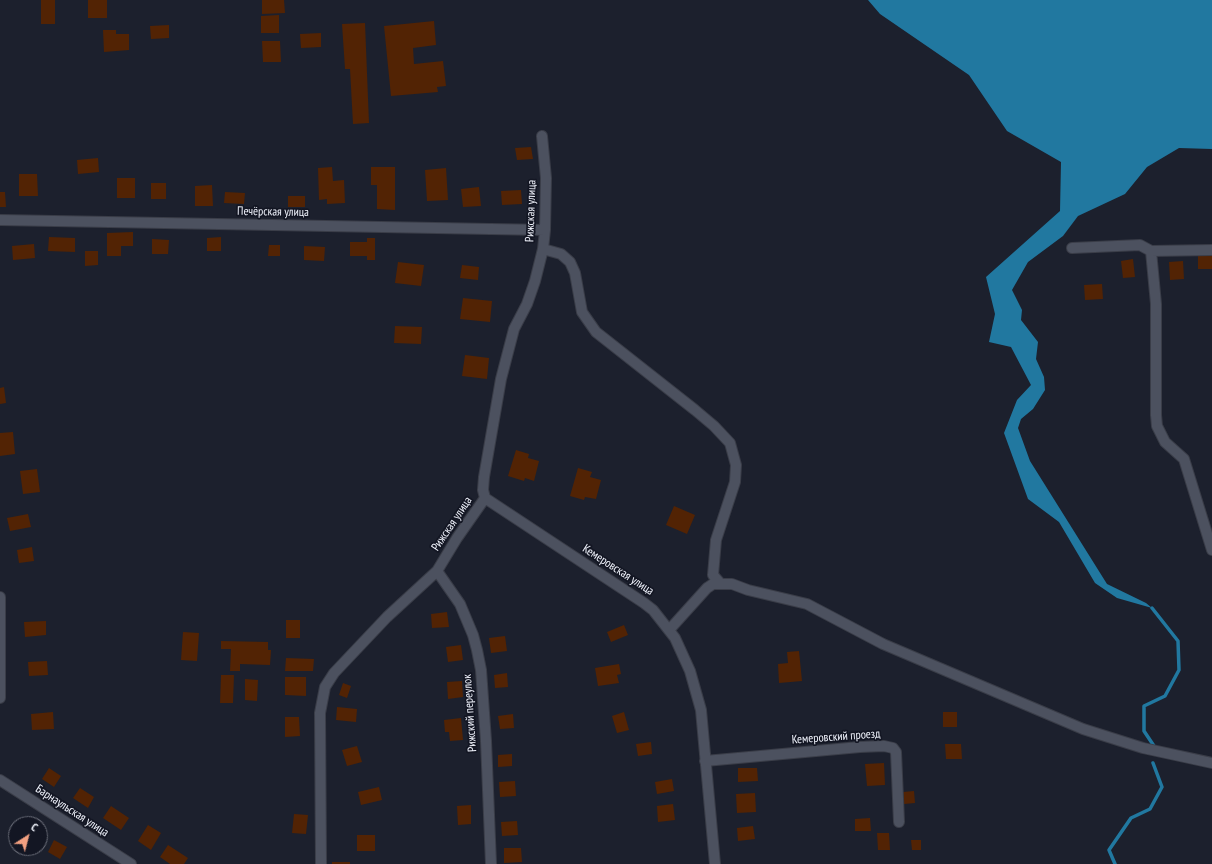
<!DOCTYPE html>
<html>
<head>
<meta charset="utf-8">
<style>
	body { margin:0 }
	#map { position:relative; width:1212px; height:864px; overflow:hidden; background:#1c202d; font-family:"PT Sans Narrow",sans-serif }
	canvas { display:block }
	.north { position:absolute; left:8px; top:816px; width:40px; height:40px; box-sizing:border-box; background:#131623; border:1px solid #6c6f7a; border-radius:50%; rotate:36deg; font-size:11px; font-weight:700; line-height:16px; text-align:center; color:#f1f4fd }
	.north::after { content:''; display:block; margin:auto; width:14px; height:18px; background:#f2a081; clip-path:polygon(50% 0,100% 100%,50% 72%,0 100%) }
</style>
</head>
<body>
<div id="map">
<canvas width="1212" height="864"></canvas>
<div class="north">С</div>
</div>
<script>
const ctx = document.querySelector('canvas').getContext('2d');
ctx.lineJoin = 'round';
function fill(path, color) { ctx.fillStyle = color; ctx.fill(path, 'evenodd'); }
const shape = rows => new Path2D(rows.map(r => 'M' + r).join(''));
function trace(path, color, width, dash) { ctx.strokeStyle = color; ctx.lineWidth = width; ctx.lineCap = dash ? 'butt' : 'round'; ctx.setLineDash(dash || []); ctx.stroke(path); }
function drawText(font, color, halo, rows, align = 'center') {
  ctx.font = font + ' "PT Sans Narrow",sans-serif'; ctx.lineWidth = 3.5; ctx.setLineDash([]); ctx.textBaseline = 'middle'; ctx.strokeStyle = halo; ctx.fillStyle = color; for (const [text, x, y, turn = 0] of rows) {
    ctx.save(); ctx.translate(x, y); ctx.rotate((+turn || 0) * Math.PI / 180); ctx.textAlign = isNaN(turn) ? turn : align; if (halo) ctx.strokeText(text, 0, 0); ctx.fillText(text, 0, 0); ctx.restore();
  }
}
const water = shape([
	[868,0,1212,0,1212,149,1179,148,1147,167,1125,194,1078,216,1063,236,1028,262,1012,290,1022,310,1021,320,1038,342,1036,359,1044,377,1045,390,1033,409,1021,419,1018,428,1030,461,1107,584,1146,603,1152,608,1117,598,1095,583,1059,522,1028,499,1004,433,1017,400,1031,385,1011,347,989,342,995,314,986,277,1060,211,1061,162,1007,131,969,75,880,14]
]);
const stream = shape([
	[1152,608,1178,641,1179,670,1165,696,1144,706,1144,731,1154,746],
	[1115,864,1109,850,1131,818,1150,809,1162,787,1153,763]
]);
const building = shape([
	[41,0,55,0,55,24,41,24],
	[88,0,107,0,107,18,88,18],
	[262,0,284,0,285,13,262,14],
	[279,15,279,33,261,33,261,16],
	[434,21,436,45,413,48,414,64,443,61,446,86,437,87,438,92,391,96,384,26],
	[365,23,369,123,353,124,350,69,345,69,342,24],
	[169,25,169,38,151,39,150,26],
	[103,30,116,30,116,34,129,34,129,50,104,52],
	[321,33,321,47,301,48,300,34],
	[262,41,280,41,281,62,263,62],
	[531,147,533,159,517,160,515,148],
	[98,158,99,172,78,174,77,160],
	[332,167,333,181,344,180,345,203,327,204,327,199,319,200,318,168],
	[371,167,395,167,395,210,377,209,377,185,371,185],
	[446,168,448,200,427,201,425,170],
	[19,174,37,174,38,196,19,196],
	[117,178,135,178,135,198,117,198],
	[151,183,166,183,166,199,151,199],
	[212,185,213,206,195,206,195,186],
	[479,187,481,206,463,207,461,189],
	[521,190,522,204,502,205,501,191],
	[0,192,5,192,6,207,0,207],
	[225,192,245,193,244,204,224,203],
	[288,196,305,196,305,207,288,207],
	[133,232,133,246,121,246,121,256,107,256,107,233],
	[49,237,75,238,75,252,48,251],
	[221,237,221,251,207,251,207,238],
	[367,238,375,238,375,260,367,260,367,256,350,256,350,242,367,242],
	[152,239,169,240,168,254,152,254],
	[34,244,35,258,13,260,12,246],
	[269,245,280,245,280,256,268,256],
	[304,246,325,247,324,261,304,260],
	[85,251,98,251,98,265,85,266],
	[1212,253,1212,269,1198,269,1198,254],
	[1133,259,1135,277,1123,278,1121,261],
	[1183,261,1184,279,1170,280,1169,262],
	[398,262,424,265,421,286,395,283],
	[462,265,479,267,478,280,460,278],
	[1102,284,1103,299,1085,300,1084,285],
	[463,298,492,301,490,322,460,319],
	[395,326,422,327,421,344,394,343],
	[465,355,489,358,487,379,462,376],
	[4,387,6,403,0,404,0,388],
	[13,432,15,454,0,456,0,433],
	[516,450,529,454,528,458,539,461,534,481,525,478,524,481,508,476],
	[578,468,592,472,590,477,601,480,596,499,585,497,584,500,570,496],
	[37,469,40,492,23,494,20,471],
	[674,506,695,515,687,534,666,525],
	[28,514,31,527,10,531,7,518],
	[32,547,34,561,19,563,17,550],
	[447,612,449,627,432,628,431,614],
	[286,620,300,620,300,638,286,638],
	[46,621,46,635,25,637,24,622],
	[624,625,628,635,611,642,607,632],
	[183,632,199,633,197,661,181,660],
	[505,636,507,651,491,653,489,638],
	[221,641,268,642,268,650,271,650,270,665,240,664,240,671,230,671,231,649,221,649],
	[461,645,463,660,448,662,446,647],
	[799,651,802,681,779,683,778,664,788,663,787,652],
	[286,658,314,659,313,671,285,671],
	[47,661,48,675,29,676,28,662],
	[619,664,621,674,617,675,619,683,598,686,595,668],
	[507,673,508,687,495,688,494,675],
	[221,675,234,675,233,703,220,703],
	[285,677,306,677,306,696,285,695],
	[245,679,258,680,257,701,245,700],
	[462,681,463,697,448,699,447,682],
	[343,683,351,686,347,698,339,695],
	[337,707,357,709,356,722,336,720],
	[53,712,54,729,32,730,31,714],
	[624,712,629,730,617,733,612,716],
	[943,712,957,712,957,727,943,727],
	[513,714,514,728,500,729,498,716],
	[285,717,299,717,300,736,285,737],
	[461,718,463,740,450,741,449,732,445,732,444,720],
	[651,742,652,754,638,756,636,744],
	[945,744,961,744,962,759,946,759],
	[357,746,362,762,347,766,342,750],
	[512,754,512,766,498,767,498,755],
	[884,763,885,785,867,786,865,764],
	[49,768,61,776,54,787,42,779],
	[738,768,757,768,758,781,738,782],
	[672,779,674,791,657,794,655,782],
	[515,781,516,796,500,797,499,782],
	[379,787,382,800,361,805,358,792],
	[80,788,94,797,88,808,73,798],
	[914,791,915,803,904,804,903,792],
	[755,793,756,812,737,813,736,794],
	[673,804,675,820,658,822,657,806],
	[471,805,471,824,458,825,457,806],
	[111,806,129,818,121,830,103,818],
	[294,814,308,815,306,834,292,833],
	[870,818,871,831,855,831,855,819],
	[517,821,518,835,502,836,501,822],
	[148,825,161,833,151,850,138,841],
	[753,826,755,839,738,841,737,828],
	[877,833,889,833,890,850,878,850],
	[357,835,375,835,375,851,357,851],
	[54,840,67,847,60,859,48,852],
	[911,840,921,840,921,850,912,850],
	[168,845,188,858,184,864,170,864,160,857],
	[504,848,521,848,522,862,504,863],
	[332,862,350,862,350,864,332,864]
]);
const minor = shape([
	[0,220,545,230],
	[1072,248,1140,245,1151,251,1212,250],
	[543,249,561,254,570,262,575,273,582,312,596,332,695,410,714,426,730,443,736,465,735,482,716,540,713,575,720,583],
	[1151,251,1156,304,1156,415,1157,426,1165,442,1184,459,1212,550],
	[485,498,644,603,653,610,675,638,690,671,701,710,715,864],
	[437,571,460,604,473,635,477,650,481,670,486,741,491,864],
	[0,597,0,698],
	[670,629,707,588,713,584,732,584,748,590,807,604,883,644,1083,729,1143,748,1212,763],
	[705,761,860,747,884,746,893,748,896,752,899,822],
	[0,780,131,864],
	[321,864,320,713,325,687,334,673,387,617,437,571,457,538,485,498,483,490,484,477,501,379,514,329,527,304,535,281,543,249,545,230,546,178,542,136]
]);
const streetNames = [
	["Рижская улица",531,211,-88],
	["Печёрская улица",273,212,1],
	["Рижская улица",452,524,-56],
	["Кемеровская улица",618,570,33],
	["Рижский переулок",470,713,-94],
	["Кемеровский проезд",836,737,-4],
	["Барнаульская улица",72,811,33]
];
fill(water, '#2178a0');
trace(stream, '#2178a0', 3.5);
fill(building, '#522304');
trace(minor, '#3a3d48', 12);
trace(minor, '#4c515f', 10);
drawText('12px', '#f1f4fd', '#131623', streetNames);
</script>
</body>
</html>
